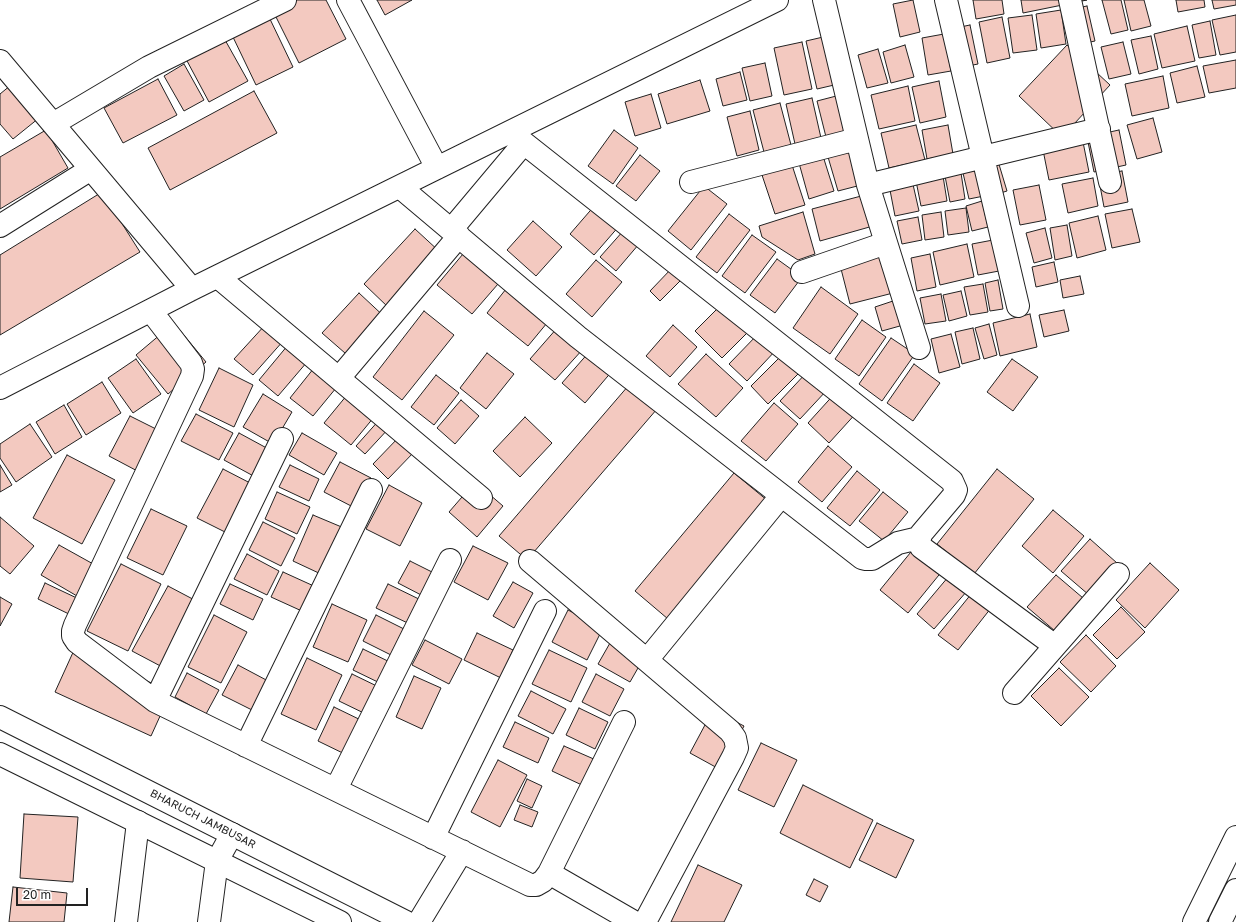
<!DOCTYPE html>
<html>
<head>
<meta charset="utf-8">
<style>
	body { margin:0 }
	#map { position:relative; width:1236px; height:922px; overflow:hidden; background:#fff; font-family:"Golos Text",sans-serif }
	canvas { display:block }
	.scale { position:absolute; left:16px; top:888px; width:72px; height:18px; box-sizing:border-box; border:2px solid #222; border-top:0; padding-left:5px; font-size:12px; line-height:14px; white-space:nowrap; color:#222; -webkit-text-stroke:3px #fff; paint-order:stroke }
</style>
</head>
<body>
<div id="map">
<canvas width="1236" height="922"></canvas>
<div class="scale">20 m</div>
</div>
<script>
const ctx = document.querySelector('canvas').getContext('2d');
ctx.lineJoin = 'round';
function fill(path, color) { ctx.fillStyle = color; ctx.fill(path, 'evenodd'); }
const shape = rows => new Path2D(rows.map(r => 'M' + r).join(''));
function trace(path, color, width, dash) { ctx.strokeStyle = color; ctx.lineWidth = width; ctx.lineCap = dash ? 'butt' : 'round'; ctx.setLineDash(dash || []); ctx.stroke(path); }
function drawText(font, color, halo, rows, align = 'center') {
  ctx.font = font + ' "Golos Text",sans-serif'; ctx.lineWidth = 3; ctx.setLineDash([]); ctx.textBaseline = 'middle'; ctx.strokeStyle = halo; ctx.fillStyle = color; for (const [text, x, y, turn = 0] of rows) {
    ctx.save(); ctx.translate(x, y); ctx.rotate((+turn || 0) * Math.PI / 180); ctx.textAlign = isNaN(turn) ? turn : align; if (halo) ctx.strokeText(text, 0, 0); ctx.fillText(text, 0, 0); ctx.restore();
  }
}
const building = shape([
	[296,0,326,0,346,39,299,63,273,11,296,0],
	[377,0,412,0,385,15,377,0],
	[913,0,920,32,900,37,893,4,913,0],
	[973,0,1002,0,1004,14,976,19,973,0],
	[1021,0,1087,0,1023,13,1021,0],
	[1102,0,1121,0,1128,30,1111,34,1102,0],
	[1124,0,1144,0,1151,26,1131,31,1124,0],
	[1176,0,1204,0,1205,7,1178,12,1176,0],
	[1212,0,1236,0,1236,5,1214,9,1212,0],
	[1087,6,1095,41,1072,46,1064,11,1087,6],
	[1061,10,1066,44,1041,48,1036,14,1061,10],
	[1032,15,1037,50,1013,53,1008,18,1032,15],
	[1236,15,1236,52,1220,55,1212,20,1236,15],
	[269,17,293,67,256,85,232,35,269,17],
	[1002,17,1010,58,987,63,979,22,1002,17],
	[1210,21,1216,55,1199,58,1192,25,1210,21],
	[970,25,978,64,953,69,946,30,970,25],
	[1187,26,1195,61,1162,68,1154,34,1187,26],
	[836,34,847,82,817,89,806,41,836,34],
	[944,34,951,71,928,75,922,38,944,34],
	[1151,36,1158,69,1139,74,1131,40,1151,36],
	[224,38,248,81,209,102,186,59,224,38],
	[802,42,812,89,784,95,774,48,802,42],
	[1123,42,1131,74,1109,79,1101,47,1123,42],
	[905,45,914,77,891,83,883,52,905,45],
	[1067,45,1110,85,1062,137,1019,96,1067,45],
	[878,49,888,83,867,88,858,55,878,49],
	[1236,60,1236,88,1209,93,1203,66,1236,60],
	[765,63,772,96,750,101,742,68,765,63],
	[184,64,204,100,184,111,164,76,184,64],
	[1197,66,1205,97,1177,103,1170,73,1197,66],
	[740,72,747,100,723,106,716,79,740,72],
	[1163,76,1169,108,1132,116,1125,84,1163,76],
	[158,79,177,115,123,143,104,108,158,79],
	[700,80,710,111,667,124,658,94,700,80],
	[939,81,946,117,920,123,912,87,939,81],
	[11,85,39,118,13,139,0,124,0,94,11,85],
	[908,86,915,121,879,129,871,95,908,86],
	[254,91,277,133,170,190,148,148,254,91],
	[651,94,661,128,635,136,625,102,651,94],
	[844,94,852,131,826,137,817,101,844,94],
	[812,98,821,138,795,144,786,104,812,98],
	[780,103,791,145,764,152,753,110,780,103],
	[750,111,759,150,737,156,727,117,750,111],
	[1153,118,1162,152,1137,159,1127,125,1153,118],
	[916,125,925,160,889,168,881,133,916,125],
	[948,125,953,154,927,159,922,130,948,125],
	[46,130,68,168,0,209,0,157,46,130],
	[614,130,638,148,613,184,588,166,614,130],
	[1119,130,1126,165,1094,172,1087,137,1119,130],
	[1082,137,1089,172,1049,180,1042,145,1082,137],
	[855,149,865,184,838,191,828,157,855,149],
	[640,155,660,171,636,201,616,186,640,155],
	[823,156,834,191,809,199,799,163,823,156],
	[998,161,1007,191,987,197,979,167,998,161],
	[792,165,805,205,775,214,762,175,792,165],
	[978,170,984,196,969,199,963,173,978,170],
	[1122,171,1128,202,1104,207,1098,175,1122,171],
	[961,173,965,199,950,202,945,176,961,173],
	[943,176,947,201,921,206,916,181,943,176],
	[1093,178,1098,206,1068,213,1062,184,1093,178],
	[912,180,919,211,895,216,889,185,912,180],
	[1039,185,1046,220,1020,225,1013,190,1039,185],
	[704,186,727,204,691,250,668,231,704,186],
	[102,192,140,252,0,335,0,255,102,192],
	[865,195,873,226,820,241,812,209,865,195],
	[982,201,988,227,972,231,966,206,982,201],
	[596,204,620,225,594,255,570,234,596,204],
	[966,208,969,232,948,235,945,211,966,208],
	[1132,209,1140,242,1112,248,1105,214,1132,209],
	[803,212,815,254,798,260,762,237,759,226,803,212],
	[941,212,944,237,925,240,922,215,941,212],
	[729,214,750,230,717,273,696,257,729,214],
	[1098,216,1106,250,1077,258,1069,223,1098,216],
	[918,217,922,240,902,244,897,221,918,217],
	[533,221,562,247,536,276,507,250,533,221],
	[1067,225,1072,256,1055,260,1050,228,1067,225],
	[1045,228,1052,258,1034,263,1026,233,1045,228],
	[415,229,440,252,389,308,364,284,415,229],
	[624,230,639,244,616,271,600,257,624,230],
	[752,235,776,252,745,293,722,276,752,235],
	[993,240,999,271,978,275,972,244,993,240],
	[967,244,974,277,940,285,933,252,967,244],
	[887,252,897,292,850,304,840,265,887,252],
	[463,254,498,284,472,314,437,285,463,254],
	[930,254,936,287,917,291,911,258,930,254],
	[777,259,802,277,775,313,750,295,777,259],
	[596,260,622,282,592,317,566,294,596,260],
	[1054,262,1058,282,1036,287,1032,267,1054,262],
	[673,267,684,277,660,301,650,291,673,267],
	[1080,276,1084,294,1063,298,1060,280,1080,276],
	[998,280,1003,309,990,311,985,283,998,280],
	[983,284,988,312,970,315,964,287,983,284],
	[821,287,858,314,830,354,793,328,821,287],
	[506,289,547,323,528,346,487,313,506,289],
	[961,291,967,316,949,321,943,295,961,291],
	[359,293,389,321,353,360,322,333,359,293],
	[941,294,946,321,925,324,920,298,941,294],
	[899,299,907,324,882,331,875,307,899,299],
	[721,305,748,332,722,358,695,331,721,305],
	[1064,310,1069,331,1044,337,1039,315,1064,310],
	[424,311,454,335,402,400,373,377,424,311],
	[1030,314,1037,347,1000,356,993,323,1030,314],
	[862,320,886,337,859,376,835,359,862,320],
	[174,323,206,362,168,394,136,355,174,323],
	[266,324,284,340,253,375,234,359,266,324],
	[989,324,997,355,984,359,975,328,989,324],
	[673,325,697,347,670,377,646,356,673,325],
	[558,327,583,349,555,380,530,359,558,327],
	[973,328,980,359,962,364,955,332,973,328],
	[760,332,777,349,747,381,729,364,760,332],
	[951,334,960,367,939,373,931,339,951,334],
	[891,338,915,354,882,401,859,384,891,338],
	[293,339,313,355,278,396,259,380,293,339],
	[590,351,613,370,585,403,562,383,590,351],
	[487,353,514,374,486,409,460,388,487,353],
	[706,354,743,388,716,417,678,384,706,354],
	[782,355,799,373,768,404,751,386,782,355],
	[136,359,161,394,133,413,108,378,136,359],
	[1012,359,1038,377,1013,411,987,392,1012,359],
	[318,363,341,382,313,416,290,398,318,363],
	[914,364,940,383,913,421,887,403,914,364],
	[219,368,253,385,234,427,199,410,219,368],
	[808,371,827,390,800,419,780,401,808,371],
	[436,375,459,393,434,425,411,407,436,375],
	[102,382,121,413,86,435,67,404,102,382],
	[629,385,657,409,527,560,499,536,629,385],
	[352,389,379,411,351,445,324,423,352,389],
	[838,390,859,410,829,443,808,423,838,390],
	[263,394,292,412,273,444,243,427,263,394],
	[461,400,479,416,455,444,437,428,461,400],
	[774,403,798,424,766,461,741,441,774,403],
	[64,405,82,437,55,454,36,422,64,405],
	[196,414,233,433,219,460,181,441,196,414],
	[130,416,164,433,143,474,109,456,130,416],
	[525,417,552,443,520,477,493,451,525,417],
	[381,418,390,427,365,454,356,446,381,418],
	[30,424,52,457,16,482,0,458,0,444,30,424],
	[239,433,274,452,259,479,224,460,239,433],
	[302,433,337,453,324,475,289,455,302,433],
	[400,436,415,451,388,479,373,464,400,436],
	[828,446,852,467,822,502,798,482,828,446],
	[67,455,115,480,82,544,33,518,67,455],
	[340,462,371,478,355,508,324,492,340,462],
	[0,465,12,485,0,492,0,465],
	[290,465,319,479,309,501,279,487,290,465],
	[223,469,254,485,229,534,197,518,223,469],
	[997,469,1034,499,974,574,937,544,997,469],
	[857,471,880,490,850,526,827,508,857,471],
	[734,473,768,501,668,619,635,591,734,473],
	[475,482,503,506,477,537,449,512,475,482],
	[389,485,422,503,400,546,366,529,389,485],
	[277,492,310,507,297,534,265,519,277,492],
	[883,492,908,512,884,541,859,521,883,492],
	[151,509,187,526,163,575,127,558,151,509],
	[1053,510,1084,536,1053,573,1022,546,1053,510],
	[313,515,344,528,323,575,293,561,313,515],
	[0,517,34,546,10,574,0,566,0,517],
	[263,522,295,538,281,566,249,550,263,522],
	[1090,539,1117,563,1089,595,1061,571,1090,539],
	[59,545,95,565,77,596,41,575,59,545],
	[473,546,508,563,488,600,454,582,473,546],
	[915,547,943,570,908,613,880,590,915,547],
	[247,554,279,571,267,595,234,579,247,554],
	[410,561,438,575,425,597,398,583,410,561],
	[1150,563,1179,590,1145,628,1116,600,1150,563],
	[121,564,161,584,128,651,87,631,121,564],
	[283,572,316,587,304,612,271,597,283,572],
	[1056,575,1083,598,1055,631,1027,607,1056,575],
	[949,576,967,591,934,629,917,614,949,576],
	[513,582,533,593,514,628,493,616,513,582],
	[45,583,81,600,73,616,38,599,45,583],
	[230,584,263,599,253,620,220,604,230,584],
	[388,584,425,602,414,626,376,608,388,584],
	[168,586,204,605,168,670,132,651,168,586],
	[972,593,991,608,958,650,938,635,972,593],
	[0,597,12,604,0,626,0,597],
	[332,604,367,620,348,662,313,647,332,604],
	[1121,607,1145,632,1117,659,1093,635,1121,607],
	[568,610,603,628,587,660,552,642,568,610],
	[214,615,247,632,221,683,188,667,214,615],
	[376,615,410,632,397,658,363,641,376,615],
	[477,633,513,650,501,678,464,660,477,633],
	[1086,635,1116,666,1091,692,1060,662,1086,635],
	[614,636,646,654,630,682,598,664,614,636],
	[425,640,462,659,449,684,412,665,425,640],
	[75,648,171,692,151,736,55,692,75,648],
	[363,649,394,664,384,685,353,670,363,649],
	[549,650,587,668,571,702,532,684,549,650],
	[307,658,342,675,316,730,281,714,307,658],
	[238,665,270,682,254,711,222,695,238,665],
	[1059,668,1089,697,1061,726,1031,696,1059,668],
	[187,673,219,690,206,714,175,697,187,673],
	[352,674,385,690,372,717,339,701,352,674],
	[596,674,624,689,610,716,582,702,596,674],
	[414,676,441,688,422,729,396,717,414,676],
	[531,691,566,709,553,734,518,716,531,691],
	[334,707,369,724,353,758,318,741,334,707],
	[579,708,608,722,595,749,566,735,579,708],
	[713,710,744,726,721,770,690,753,713,710],
	[515,722,549,738,538,763,503,747,515,722],
	[761,743,797,760,774,807,738,790,761,743],
	[564,746,596,760,584,786,552,771,564,746],
	[498,760,527,775,500,827,471,812,498,760],
	[527,779,542,786,532,808,517,801,527,779],
	[803,785,873,820,850,868,780,833,803,785],
	[520,805,538,812,532,827,514,820,520,805],
	[24,814,78,817,73,882,20,878,24,814],
	[877,823,914,840,896,878,859,860,877,823],
	[698,865,742,885,724,922,671,922,698,865],
	[814,879,828,886,820,902,806,895,814,879],
	[13,887,67,893,64,922,9,922,13,887]
]);
const minor = shape([
	[348,0,437,168],
	[824,0,868,185,919,348],
	[946,0,1018,306],
	[1070,0,1110,182],
	[0,61,192,289],
	[53,124,149,67,285,0],
	[510,132,952,481,956,490,954,495,921,534,919,542,921,547,1055,646],
	[691,182,857,139],
	[868,185,1099,129],
	[400,187,578,337,862,558,866,559,872,559,898,543,919,538],
	[0,226,91,169],
	[451,230,524,143],
	[802,272,886,243],
	[218,277,481,498],
	[151,311,191,363,193,369,192,376,75,625,73,631,73,636,77,642,155,701,530,885,536,885,543,881,549,873,624,722],
	[339,378,459,236],
	[0,388,192,289,777,0],
	[530,561,730,731,735,738,737,748,733,757,645,922],
	[647,660,781,496],
	[1014,693,1118,574],
	[155,701,282,439],
	[246,746,371,490],
	[336,789,450,560],
	[433,838,545,611],
	[549,873,634,922],
	[126,922,138,822],
	[209,922,217,861,232,834],
	[419,922,462,851],
	[1194,922,1236,837],
	[1220,922,1236,890]
]);
const major = shape([
	[0,717,406,922],
	[0,754,340,922]
]);
const streetNames = [
	["BHARUCH JAMBUSAR",203,819,27]
];
fill(building, '#f3c9c0');
trace(building, '#222', 1);
trace(minor, '#222', 24);
trace(major, '#222', 24);
trace(minor, '#fff', 22);
trace(major, '#fff', 22);
drawText('11px', '#222', '#fff', streetNames);
</script>
</body>
</html>
